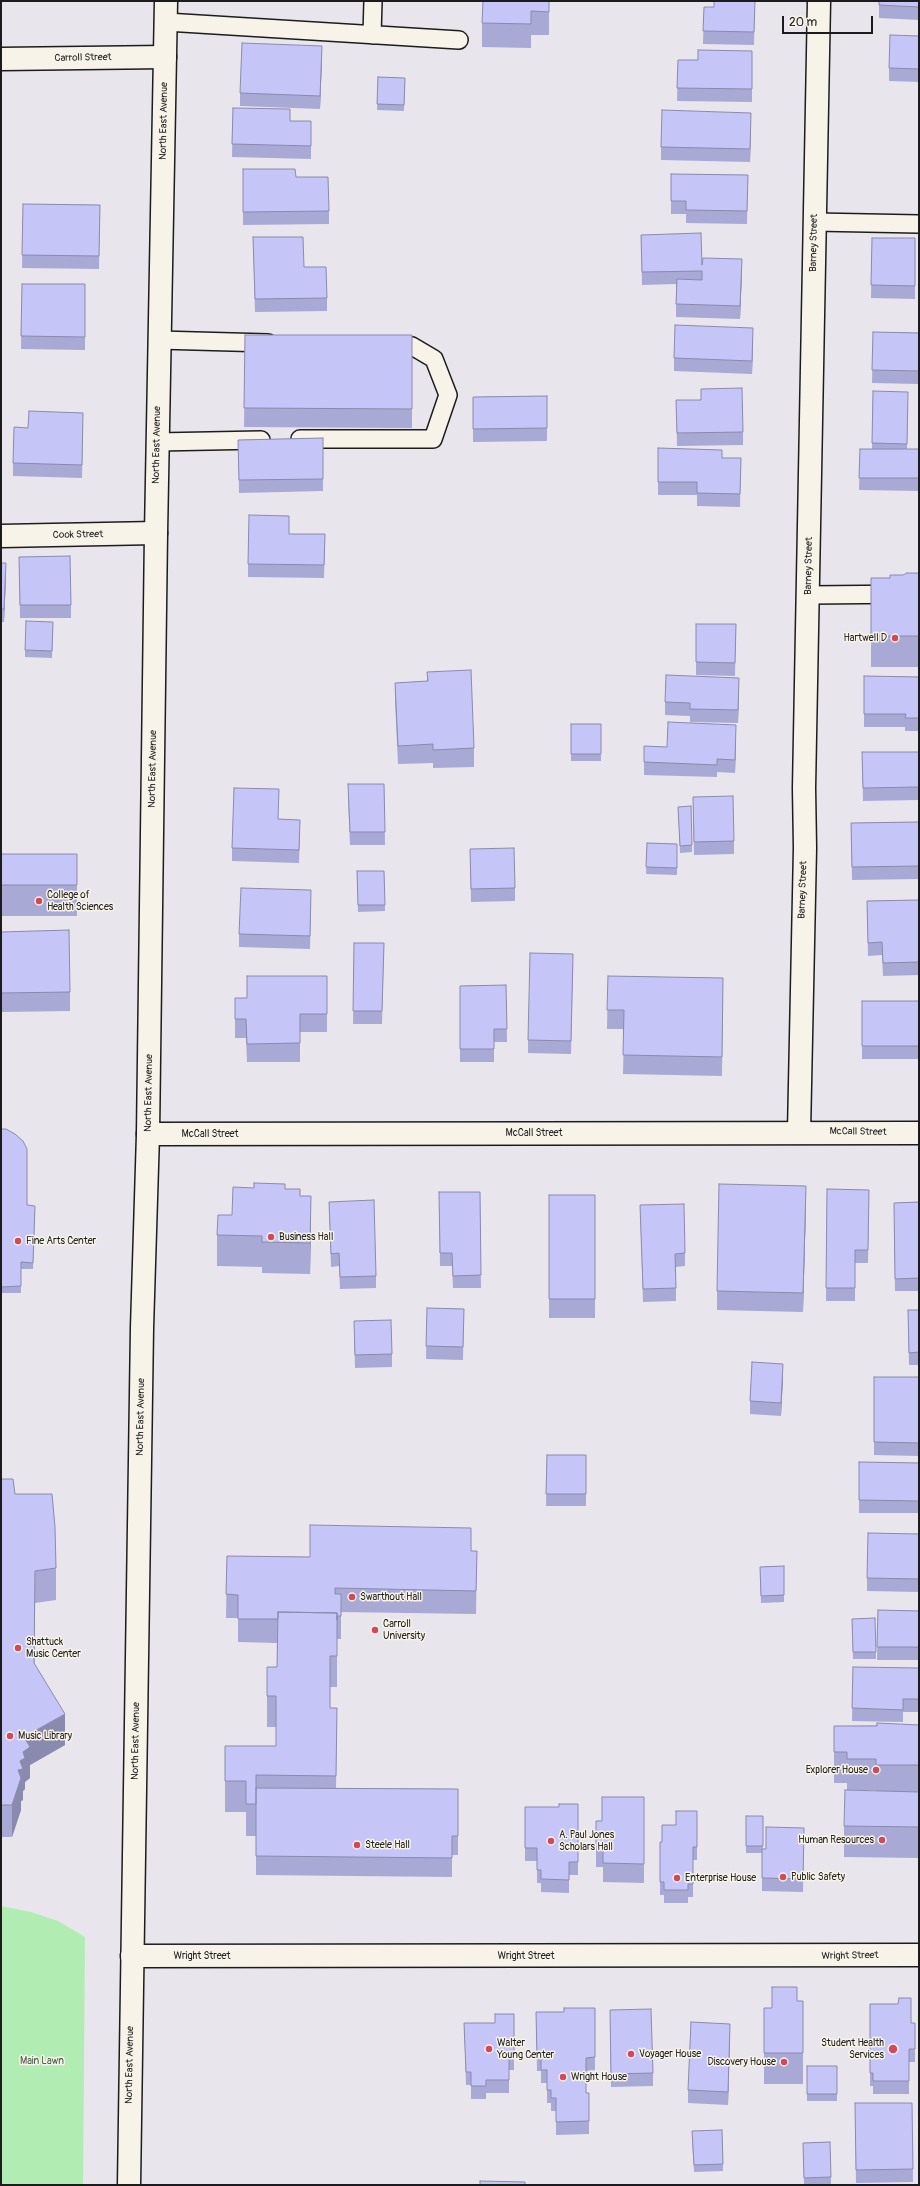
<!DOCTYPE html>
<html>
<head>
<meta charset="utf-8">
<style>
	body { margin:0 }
	#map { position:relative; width:920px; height:2186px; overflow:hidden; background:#e8e5ed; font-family:Pangolin,sans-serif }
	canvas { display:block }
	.frame { position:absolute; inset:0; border:2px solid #1c1c1c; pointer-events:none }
	.scale { position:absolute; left:782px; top:16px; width:91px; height:18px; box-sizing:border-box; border:2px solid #1c1c1c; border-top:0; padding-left:5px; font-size:12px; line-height:14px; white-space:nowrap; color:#1c1c1c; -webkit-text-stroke:3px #f7f3e8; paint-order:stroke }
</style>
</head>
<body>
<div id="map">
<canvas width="920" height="2186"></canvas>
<div class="frame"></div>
<div class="scale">20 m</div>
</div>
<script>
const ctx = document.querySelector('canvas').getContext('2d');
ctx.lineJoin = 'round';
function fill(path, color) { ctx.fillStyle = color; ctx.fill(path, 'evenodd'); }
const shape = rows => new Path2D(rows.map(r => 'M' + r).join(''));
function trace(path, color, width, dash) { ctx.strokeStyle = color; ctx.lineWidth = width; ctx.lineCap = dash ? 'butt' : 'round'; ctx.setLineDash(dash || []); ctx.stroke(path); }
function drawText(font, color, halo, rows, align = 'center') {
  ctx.font = font + ' Pangolin,sans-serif'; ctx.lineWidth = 3; ctx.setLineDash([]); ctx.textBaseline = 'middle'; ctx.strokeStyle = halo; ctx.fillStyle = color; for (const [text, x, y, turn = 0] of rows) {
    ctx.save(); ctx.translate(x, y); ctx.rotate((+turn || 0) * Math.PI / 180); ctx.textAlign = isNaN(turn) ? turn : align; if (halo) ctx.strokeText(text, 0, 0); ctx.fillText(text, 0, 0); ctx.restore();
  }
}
const green = shape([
	[1,1906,31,1912,58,1921,85,1937,83,2185,1,2185]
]);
const service = shape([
	[166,22,459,40],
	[372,35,373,1],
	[815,222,919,224],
	[159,340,268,343],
	[300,439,433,439,448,395,434,359,412,346,390,346],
	[157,442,261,440],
	[809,595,919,594]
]);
const minor = shape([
	[1,59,165,57],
	[1,536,156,533],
	[799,1132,805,848,804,788,819,1],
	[148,1134,919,1133],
	[132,1956,919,1955]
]);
const secondary = shape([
	[129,2185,142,1328,148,1134,156,533,166,1]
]);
const wall = shape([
	[549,1,549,35,531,35,531,48,482,47,482,23],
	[755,1,754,45,703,44,704,7,714,7],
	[879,1,919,1,919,20,879,18],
	[919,36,919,82,889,81,889,68],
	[752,51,752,102,677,101,678,60,698,60],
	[322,58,320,109,240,106,240,93],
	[378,77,405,78,404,111,377,110],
	[233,108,290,121,311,121,311,159,232,157],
	[751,126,750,162,661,160,661,147],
	[243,169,296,177,329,211,329,224,243,225],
	[671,174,748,175,747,224,686,223,686,214,671,214],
	[23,204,100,205,99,269,22,268],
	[641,235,702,265,742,272,740,319,676,317,676,284,642,285],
	[253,237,327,298,327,311,255,312],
	[872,238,915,238,915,299,871,298],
	[22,284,85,284,85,350,21,349],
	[873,332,919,333,919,384,872,383],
	[245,335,412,335,412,428,244,427],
	[753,341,752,374,674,371,674,358],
	[701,389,743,432,743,445,677,446,676,400,701,400],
	[873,391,908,405,907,449,919,449,919,491,859,490,860,449,872,449],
	[547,396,547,441,473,442,473,397],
	[83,426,82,478,13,476,13,463,28,428],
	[323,438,323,491,239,493,238,440],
	[722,458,741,458,740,507,697,506,697,495,658,495,658,482],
	[289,534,325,547,324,578,248,577,248,564],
	[19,557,71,605,71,618,20,618],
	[1,563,6,576,4,622,1,622],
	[919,573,919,667,871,667,871,578,890,578,903,575],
	[696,624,736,624,735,676,696,675],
	[53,628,52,658,25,657,25,650],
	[427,672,474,748,474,767,433,768,433,763,398,764,395,701,395,683,427,681],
	[864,676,919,677,919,731,905,731,905,727,864,727],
	[739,691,738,723,690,722,690,716,665,715,665,702],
	[571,724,601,724,601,761,571,761],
	[736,738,735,773,717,772,717,777,644,775,644,746,667,747],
	[862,752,919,752,919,800,863,801],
	[384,784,385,845,350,845,348,797],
	[693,797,734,841,734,854,694,855],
	[678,807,692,845,692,852,680,853],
	[279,819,300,833,299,863,232,861,232,848],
	[919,822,919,879,852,880,851,823],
	[647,843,677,844,677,875,646,874],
	[470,849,515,888,515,901,471,902],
	[1,854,77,854,77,916,1,916],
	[357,871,384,871,385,911,358,912],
	[919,900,919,975,883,976,882,955,868,956,867,901],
	[311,903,310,949,239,947,239,934],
	[1,932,70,992,70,1011,1,1012],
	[354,943,384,943,382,1024,353,1024],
	[573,967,571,1054,528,1053,528,1040],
	[247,976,327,976,327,1032,300,1032,300,1062,247,1062,246,1038,235,1038,235,998,247,998],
	[608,976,723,978,722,1076,623,1074,624,1029,607,1029],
	[506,985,507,1042,494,1042,494,1062,460,1062,460,986],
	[862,1001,919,1001,919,1059,862,1059],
	[1,1129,27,1205,35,1212,33,1269,21,1269,21,1293,1,1293],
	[285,1189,300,1196,311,1228,310,1274,262,1273,262,1267,217,1266,217,1235,232,1215],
	[827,1189,869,1190,868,1263,855,1263,855,1301,826,1301],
	[439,1192,480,1192,481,1288,453,1288,452,1266,440,1266],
	[549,1195,595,1195,595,1318,549,1318],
	[329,1202,376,1276,376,1288,340,1289,339,1266,331,1267],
	[919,1202,919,1291,895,1291,894,1203],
	[640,1205,685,1253,685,1266,676,1267,676,1301,643,1302],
	[806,1205,803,1312,717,1310,717,1291],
	[427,1308,464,1309,463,1360,426,1359],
	[908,1310,919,1310,919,1365,909,1365],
	[354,1334,392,1354,392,1367,355,1368],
	[783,1377,781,1416,750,1414,750,1401],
	[874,1377,919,1377,919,1456,874,1455],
	[547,1455,586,1455,586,1506,546,1506],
	[859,1462,919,1463,919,1513,859,1513],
	[1,1479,15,1494,56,1568,56,1600,35,1603,34,1664,65,1745,30,1765,30,1778,25,1782,25,1789,23,1791,23,1800,21,1801,21,1810,12,1837,1,1837],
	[919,1534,919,1592,867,1591,867,1578],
	[477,1551,476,1614,341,1612,341,1639,337,1639,337,1687,330,1687,330,1708,337,1708,336,1788,458,1789,458,1855,452,1855,452,1877,256,1875,256,1821,256,1836,246,1836,246,1812,225,1812,225,1746,276,1746,276,1727,267,1727,267,1667,277,1667,277,1643,238,1642,238,1618,226,1618,227,1556,310,1557],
	[784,1566,784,1602,761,1603,760,1567],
	[878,1610,919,1611,919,1660,877,1660],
	[852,1619,876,1652,876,1659,853,1659],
	[853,1667,919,1668,919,1712,903,1712,903,1722,852,1721],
	[919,1725,919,1858,844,1857,844,1826,876,1791,876,1790,847,1790,847,1783,834,1783,834,1726],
	[644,1797,644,1883,603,1882,603,1867,596,1867,596,1821,602,1821],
	[578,1804,578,1875,569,1875,569,1893,541,1892,541,1883,537,1883,537,1861,525,1861,525,1807,559,1807],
	[697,1811,697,1860,693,1860,693,1897,688,1897,688,1903,664,1903,664,1895,660,1895,660,1842,662,1842,676,1825],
	[746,1816,763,1816,763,1849,766,1849,804,1841,803,1892,762,1891,762,1853,746,1853],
	[797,2001,803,2001,803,2084,764,2084,764,2008,772,2008],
	[870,2004,911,2023,915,2023,915,2062,909,2062,909,2094,873,2094,873,2086,870,2086],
	[595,2008,595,2070,586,2071,586,2093,589,2093,589,2134,556,2135,556,2111,551,2111,551,2103,547,2103,547,2083,541,2083,541,2071,537,2071,536,2012,564,2012],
	[514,2014,514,2070,509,2070,509,2093,486,2093,486,2099,471,2099,471,2085,466,2085,464,2023,495,2023],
	[610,2023,653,2073,653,2086,611,2087],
	[730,2037,728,2105,688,2103,688,2090],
	[807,2066,837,2066,837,2101,807,2101],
	[855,2103,912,2103,913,2182,856,2183],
	[722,2130,723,2171,694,2172,692,2138],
	[830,2142,831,2184,804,2184,803,2143]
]);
const shadedWall = shape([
	[322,46,322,58,320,109,320,96],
	[751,113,751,126,750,162,750,149],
	[742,259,742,272,740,319,740,306],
	[753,328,753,341,752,374,752,361],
	[6,563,6,576,4,622,4,609],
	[739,678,739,691,738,723,738,710],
	[736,725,736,738,735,773,735,760],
	[806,1186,806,1205,803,1312,803,1293],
	[311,1196,311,1228,310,1274,310,1243],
	[783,1364,783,1377,781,1416,781,1403],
	[35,1571,35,1603,34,1694,34,1663],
	[65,1714,65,1745,30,1765,30,1778,25,1782,25,1789,23,1791,23,1800,21,1801,21,1810,12,1837,12,1805,20,1761,24,1737],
	[730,2024,730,2037,728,2105,728,2092]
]);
const building = shape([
	[483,1,549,1,549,12,531,11,531,24,482,23,483,1],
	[714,1,755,1,754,32,703,31,704,7,714,7,714,1],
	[879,1,919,1,919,7,879,5,879,1],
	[890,35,919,36,919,69,889,68,890,35],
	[242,43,322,46,320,96,240,93,242,43],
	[698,50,752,51,752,89,677,88,678,60,698,60,698,50],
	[378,77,405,78,404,105,377,104,378,77],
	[233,108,290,109,290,121,311,121,311,146,232,144,233,108],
	[662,110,751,113,750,149,661,147,662,110],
	[243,169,295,169,296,177,328,177,329,211,243,212,243,169],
	[671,174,748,175,747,211,686,210,686,201,671,201,671,174],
	[23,204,100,205,99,256,22,255,23,204],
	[701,233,702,265,703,258,742,259,740,306,676,304,677,279,702,280,702,271,642,272,641,235,701,233],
	[253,237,303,237,304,267,326,267,327,298,255,299,253,237],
	[872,238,915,238,915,286,871,285,872,238],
	[22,284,85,284,85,337,21,336,22,284],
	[675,325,753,328,752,361,674,358,675,325],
	[873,332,919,333,919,371,872,370,873,332],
	[245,335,412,335,412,409,244,408,245,335],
	[742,388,743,432,677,433,676,400,701,400,701,389,742,388],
	[873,391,908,392,907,444,872,443,873,391],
	[547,396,547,428,473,429,473,397,547,396],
	[29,411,83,413,82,465,13,463,14,427,28,428,29,411],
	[323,438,323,479,239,480,238,440,323,438],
	[658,448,722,450,722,458,741,458,740,494,697,493,697,482,658,482,658,448],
	[860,449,919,449,919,478,859,478,860,449],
	[249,515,289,516,289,534,325,534,324,565,248,564,249,515],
	[70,556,71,605,20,605,19,557,70,556],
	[1,563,6,563,4,609,1,609,1,563],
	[907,573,919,573,919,636,871,636,871,578,890,578,890,575,903,575,907,573],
	[26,621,53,622,52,651,25,650,26,621],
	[696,624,736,624,735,663,696,662,696,624],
	[471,670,474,748,433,750,433,744,398,746,395,683,428,681,427,672,471,670],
	[666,675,739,678,738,710,690,709,690,703,665,702,666,675],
	[864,676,919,677,919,718,905,718,906,714,864,714,864,676],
	[668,722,736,725,735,760,717,759,717,765,644,762,644,746,667,747,668,722],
	[571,724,601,724,601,754,571,754,571,724],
	[862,752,919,752,919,787,863,788,862,752],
	[348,784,384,784,385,832,350,832,348,784],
	[234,788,279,789,278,819,300,820,299,850,232,848,234,788],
	[733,796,734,841,694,842,693,797,733,796],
	[691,806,692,845,680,846,678,807,691,806],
	[919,822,919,866,852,867,851,823,919,822],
	[647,843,677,844,677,868,646,867,647,843],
	[514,848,515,888,471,889,470,849,514,848],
	[1,854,77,854,77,885,1,885,1,854],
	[357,871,384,871,385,905,358,905,357,871],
	[241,888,311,890,310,936,239,934,241,888],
	[919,900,919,962,883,963,882,942,868,943,867,901,919,900],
	[69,930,70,992,1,993,1,932,69,930],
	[354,943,384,943,382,1011,353,1011,354,943],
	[530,953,573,954,571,1041,528,1040,530,953],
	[247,976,327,976,327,1014,300,1014,300,1043,247,1044,246,1019,235,1019,235,998,247,998,247,976],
	[608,976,723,978,722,1057,623,1055,624,1010,607,1010,608,976],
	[506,985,507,1029,494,1029,494,1049,460,1049,460,986,506,985],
	[862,1001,919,1001,919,1046,862,1046,862,1001],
	[1,1129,6,1129,15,1134,23,1141,27,1149,27,1205,35,1206,33,1263,21,1262,21,1286,1,1287,1,1129],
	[254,1183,285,1184,285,1189,300,1189,300,1196,311,1196,310,1243,262,1242,262,1236,217,1235,218,1215,232,1215,233,1187,254,1188,254,1183],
	[719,1184,806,1186,803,1293,717,1291,719,1184],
	[827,1189,869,1190,868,1250,855,1250,855,1288,826,1288,827,1189],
	[439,1192,480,1192,481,1275,453,1276,452,1253,440,1253,439,1192],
	[549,1195,595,1195,595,1299,549,1299,549,1195],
	[374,1200,376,1276,340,1277,339,1253,331,1254,329,1202,374,1200],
	[919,1202,919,1278,895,1279,894,1203,919,1202],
	[684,1204,685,1253,675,1254,676,1288,643,1289,640,1205,684,1204],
	[427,1308,464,1309,463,1347,426,1346,427,1308],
	[908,1310,919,1310,919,1352,909,1353,908,1310],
	[391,1320,392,1354,355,1355,354,1321,391,1320],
	[752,1362,783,1364,781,1403,750,1401,752,1362],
	[874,1377,919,1377,919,1443,874,1442,874,1377],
	[547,1455,586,1455,586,1494,546,1494,547,1455],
	[859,1462,919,1463,919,1501,859,1500,859,1462],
	[1,1479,13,1479,15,1494,52,1494,55,1527,56,1568,35,1571,34,1663,65,1714,24,1737,30,1747,23,1752,25,1758,20,1761,23,1769,18,1770,21,1778,12,1805,1,1805,1,1479],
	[310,1525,471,1528,471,1551,477,1551,476,1591,335,1588,335,1594,341,1594,341,1616,337,1616,337,1620,337,1613,278,1612,278,1619,238,1619,238,1595,226,1594,227,1556,310,1557,310,1525],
	[868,1533,919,1534,919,1579,867,1578,868,1533],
	[784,1566,784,1595,761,1596,760,1567,784,1566],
	[878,1610,919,1611,919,1647,877,1647,878,1610],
	[278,1612,337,1613,337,1656,330,1656,330,1708,337,1708,336,1776,256,1775,256,1804,246,1804,246,1781,225,1781,225,1746,276,1746,276,1696,267,1696,267,1667,277,1667,278,1612],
	[875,1618,876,1652,853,1652,852,1619,875,1618],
	[853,1667,919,1668,919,1699,903,1699,903,1710,852,1708,853,1667],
	[877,1723,919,1725,919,1765,876,1765,876,1759,847,1759,847,1752,834,1752,834,1726,877,1726,877,1723],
	[256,1788,458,1789,458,1836,452,1836,452,1858,256,1856,256,1788],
	[845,1790,919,1792,919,1827,844,1826,845,1790],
	[602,1797,644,1797,644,1864,603,1863,603,1848,596,1848,596,1821,602,1821,602,1797],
	[559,1804,578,1804,578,1862,569,1862,569,1880,541,1879,541,1870,537,1870,537,1848,525,1848,525,1807,559,1807,559,1804],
	[676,1811,697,1811,697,1847,693,1847,693,1884,688,1884,688,1890,664,1890,664,1882,660,1882,660,1842,662,1842,662,1825,676,1825,676,1811],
	[746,1816,763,1816,763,1846,746,1846,746,1816],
	[766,1827,804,1828,803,1879,762,1878,762,1849,766,1849,766,1827],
	[772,1987,797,1987,797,2001,803,2001,803,2053,764,2053,764,2008,772,2008,772,1987],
	[899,1998,911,1998,911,2023,915,2023,915,2049,909,2049,909,2081,873,2081,873,2073,870,2073,870,2004,898,2004,899,1998],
	[564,2008,595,2008,595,2057,586,2058,586,2093,589,2093,589,2121,556,2122,556,2098,551,2098,551,2090,547,2090,547,2070,541,2070,541,2058,537,2058,536,2012,564,2012,564,2008],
	[651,2009,653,2073,611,2074,610,2010,651,2009],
	[495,2014,514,2014,514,2057,509,2057,509,2080,486,2080,486,2086,471,2086,471,2072,466,2072,464,2023,495,2023,495,2014],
	[691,2022,730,2024,728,2092,688,2090,691,2022],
	[807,2066,837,2066,837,2094,807,2094,807,2066],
	[855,2103,912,2103,913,2169,856,2170,855,2103],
	[722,2130,723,2164,694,2165,692,2131,722,2130],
	[830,2142,831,2177,804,2178,803,2143,830,2142],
	[480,2181,525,2182,525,2185,480,2185,480,2181]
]);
const markers = [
	[895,638,4,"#d1495b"],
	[39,901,4,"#d1495b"],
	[271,1237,4,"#d1495b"],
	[18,1241,4,"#d1495b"],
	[352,1597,4,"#d1495b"],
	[375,1630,4,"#d1495b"],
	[18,1648,4,"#d1495b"],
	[10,1736,4,"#d1495b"],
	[876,1770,4,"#d1495b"],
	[882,1840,4,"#d1495b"],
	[551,1841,4,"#d1495b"],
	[357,1845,4,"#d1495b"],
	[783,1877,4,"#d1495b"],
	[677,1878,4,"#d1495b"],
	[489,2049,4,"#d1495b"],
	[893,2049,5,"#d1495b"],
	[631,2054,4,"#d1495b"],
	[784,2062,4,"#d1495b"],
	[563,2077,4,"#d1495b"]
];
const streetNames = [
	["Carroll Street",83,58,-1],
	["North East Avenue",164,121,-89],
	["Barney Street",814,243,-89],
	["North East Avenue",157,445,-89],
	["Cook Street",78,535,-1],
	["Barney Street",809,566,-89],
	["North East Avenue",153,769,-89],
	["Barney Street",803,890,-88],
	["North East Avenue",149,1093,-89],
	["McCall Street",858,1132,1],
	["McCall Street",534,1133],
	["McCall Street",210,1134],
	["North East Avenue",141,1417,-89],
	["North East Avenue",136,1741,-89],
	["Wright Street",202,1956],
	["Wright Street",526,1956],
	["Wright Street",850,1956,-1],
	["North East Avenue",130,2065,-89]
];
const poiNames = [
	["Hartwell D",887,638,"right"],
	["College of",47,895],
	["Health Sciences",47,907],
	["Business Hall",279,1237],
	["Fine Arts Center",26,1241],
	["Swarthout Hall",360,1597],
	["Carroll",383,1624],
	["University",383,1636],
	["Shattuck",26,1642],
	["Music Center",26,1654],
	["Music Library",18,1736],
	["Explorer House",868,1770,"right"],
	["A. Paul Jones",559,1835],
	["Scholars Hall",559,1847],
	["Human Resources",874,1840,"right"],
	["Steele Hall",365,1845],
	["Public Safety",791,1877],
	["Enterprise House",685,1878],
	["Walter",497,2043],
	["Young Center",497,2055],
	["Student Health",884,2043,"right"],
	["Services",884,2055,"right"],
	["Voyager House",639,2054],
	["Discovery House",776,2062,"right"],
	["Wright House",571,2077]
];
const parkNames = [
	["Main Lawn",42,2061]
];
fill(green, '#b1edb3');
trace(service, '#1c1c1c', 20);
trace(minor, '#1c1c1c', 25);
trace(secondary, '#1c1c1c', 25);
trace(service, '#f7f3e8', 17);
trace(minor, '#f7f3e8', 22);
trace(secondary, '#f7f3e8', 22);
fill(wall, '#a9a9d5');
fill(shadedWall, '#8a8aae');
fill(building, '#c5c5f8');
trace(building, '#8a8aae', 1);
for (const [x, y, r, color] of markers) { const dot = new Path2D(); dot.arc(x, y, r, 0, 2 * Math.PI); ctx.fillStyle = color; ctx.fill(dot); trace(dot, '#f7f3e8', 1.5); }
drawText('10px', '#1c1c1c', '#f7f3e8', streetNames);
drawText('10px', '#1c1c1c', '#f7f3e8', poiNames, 'left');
drawText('10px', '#495b49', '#f7f3e8', parkNames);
</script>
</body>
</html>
